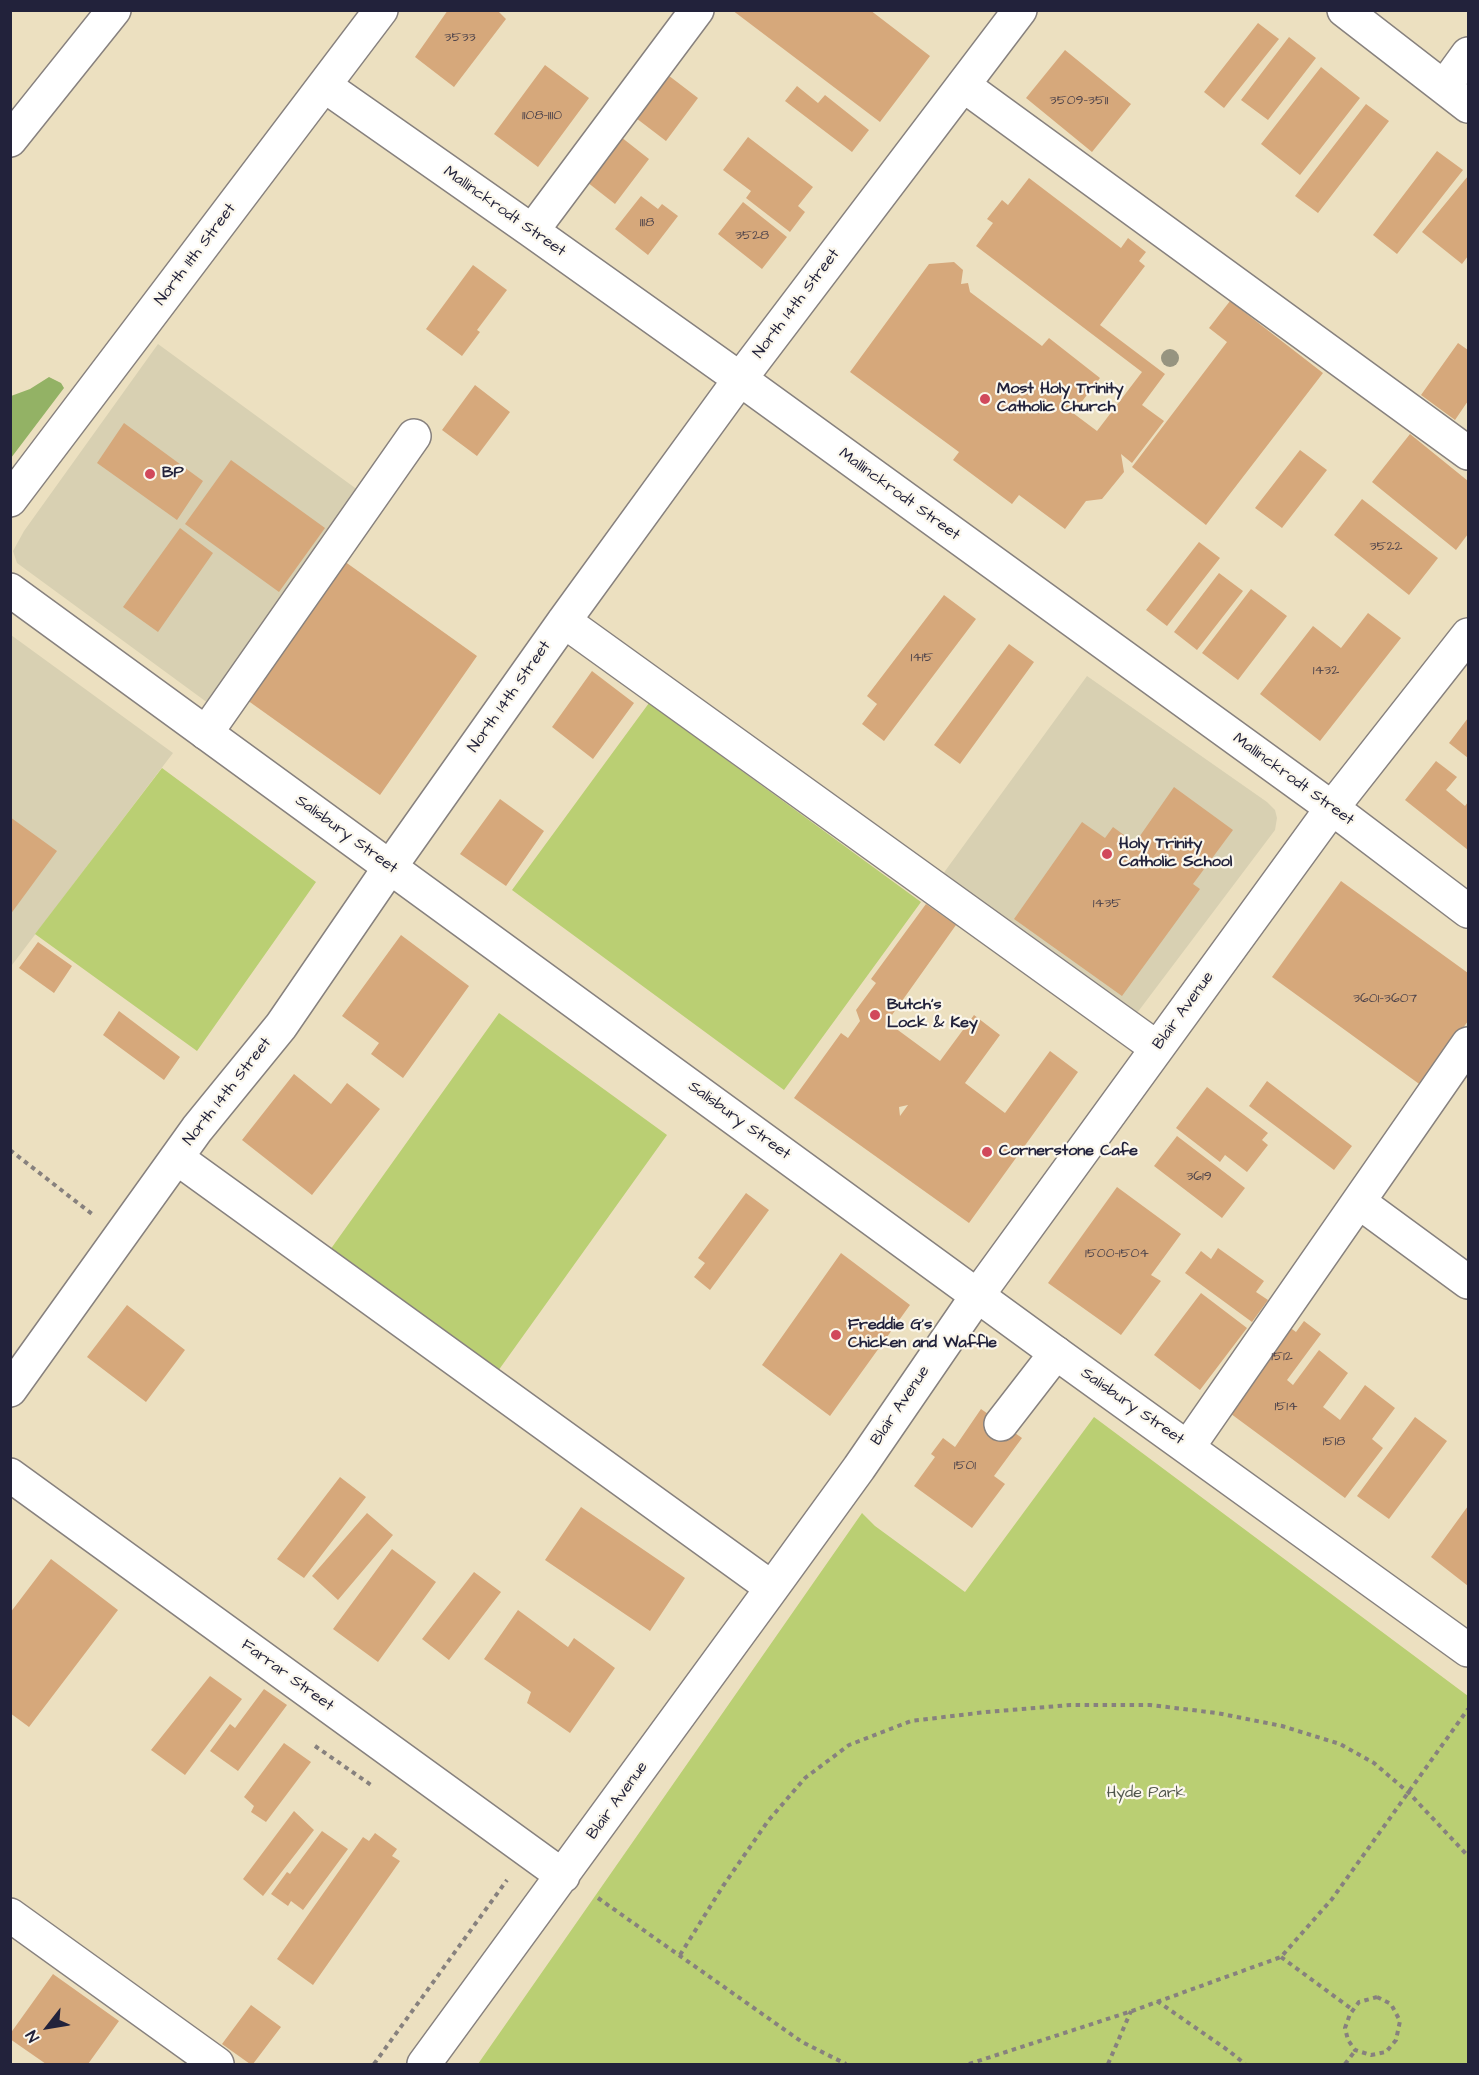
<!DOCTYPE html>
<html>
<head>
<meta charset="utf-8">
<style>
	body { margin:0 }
	#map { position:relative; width:1479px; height:2075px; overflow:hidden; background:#ece0c0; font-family:"Architects Daughter",sans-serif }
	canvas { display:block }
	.frame { position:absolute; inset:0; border:12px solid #22223b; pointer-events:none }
	.north { position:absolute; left:18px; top:1997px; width:60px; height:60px; -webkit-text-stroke:4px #fbf7ec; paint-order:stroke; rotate:239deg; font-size:16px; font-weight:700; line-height:24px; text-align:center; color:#22223b }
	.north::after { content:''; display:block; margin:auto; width:21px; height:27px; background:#22223b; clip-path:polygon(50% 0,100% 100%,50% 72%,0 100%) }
</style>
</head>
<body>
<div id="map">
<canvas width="1479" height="2075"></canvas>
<div class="frame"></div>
<div class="north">N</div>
</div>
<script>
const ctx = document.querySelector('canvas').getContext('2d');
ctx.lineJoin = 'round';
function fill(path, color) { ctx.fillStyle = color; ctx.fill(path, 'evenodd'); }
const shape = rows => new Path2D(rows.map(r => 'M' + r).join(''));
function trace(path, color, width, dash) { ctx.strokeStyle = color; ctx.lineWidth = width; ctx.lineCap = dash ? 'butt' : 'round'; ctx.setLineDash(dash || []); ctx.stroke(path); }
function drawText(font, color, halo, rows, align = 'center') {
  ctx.font = font + ' "Architects Daughter",sans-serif'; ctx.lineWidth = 4.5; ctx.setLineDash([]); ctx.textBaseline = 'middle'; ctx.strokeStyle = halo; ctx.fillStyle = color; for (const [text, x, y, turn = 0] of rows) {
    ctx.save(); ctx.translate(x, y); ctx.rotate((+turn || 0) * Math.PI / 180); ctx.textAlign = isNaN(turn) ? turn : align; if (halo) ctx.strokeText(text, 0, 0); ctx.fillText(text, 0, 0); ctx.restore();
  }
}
const built = shape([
	[158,344,362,493,212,706,17,563,13,551,24,531],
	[11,635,173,753,12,965,11,965],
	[1087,676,1267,802,1275,810,1277,818,1275,830,1134,1017,940,878]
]);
const green = shape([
	[649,703,921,902,784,1090,512,890],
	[162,768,316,882,197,1051,35,934],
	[499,1013,667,1135,498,1371,330,1250],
	[1094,1417,1468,1696,1468,2064,478,2064,862,1513,875,1526,965,1592]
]);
const forest = shape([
	[49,377,61,383,64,388,11,458,11,396,30,389]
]);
const building = shape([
	[448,10,497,10,506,19,454,87,415,57],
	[732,10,870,10,930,56,880,122],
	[1258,23,1279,39,1224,108,1204,92],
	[1289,37,1316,58,1268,120,1241,100],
	[1065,50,1131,104,1092,152,1026,98],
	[545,65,589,98,538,167,494,134],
	[1321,67,1360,98,1300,175,1261,144],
	[664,72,698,98,666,141,632,115],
	[797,86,818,103,825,95,869,130,852,152,785,101],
	[1366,104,1389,121,1318,213,1295,196],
	[621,137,649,159,615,204,587,182],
	[748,137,813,187,798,206,805,212,790,232,746,198,751,191,723,170],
	[1437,151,1463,170,1397,254,1373,235],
	[1468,176,1468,256,1462,264,1422,232],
	[1029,178,1121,248,1128,238,1146,252,1139,261,1145,266,1100,325,1165,374,1142,405,1164,421,1132,463,1121,454,1124,472,1102,499,1086,501,1065,529,1019,495,1012,504,953,460,959,452,850,372,929,264,954,262,963,270,961,284,968,283,970,292,1042,346,1049,338,1100,378,1073,413,1097,431,1142,372,976,246,993,223,987,219,1002,200,1008,205],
	[641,196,658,209,662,204,678,216,648,255,615,229],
	[743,202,787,237,762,269,718,234],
	[473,265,507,290,477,330,480,332,462,356,426,329],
	[1230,301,1323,373,1206,525,1132,467,1227,342,1209,328],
	[1458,343,1468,350,1468,401,1455,420,1421,395],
	[475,385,510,412,477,456,442,430],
	[124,423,203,481,177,520,97,463],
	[1410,434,1468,481,1468,534,1456,550,1372,482],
	[1300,450,1327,470,1282,528,1255,508],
	[231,460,325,528,279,592,185,524],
	[1362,499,1438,558,1409,595,1334,535],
	[180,528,213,553,158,632,123,607],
	[1199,542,1220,558,1167,626,1146,610],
	[344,561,477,656,380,795,247,700],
	[1219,573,1243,591,1197,650,1174,632],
	[1251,589,1287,616,1238,680,1202,653],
	[944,595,976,619,884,741,862,724,877,704,867,696],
	[1368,613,1401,638,1320,741,1260,694,1313,626,1341,648],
	[1009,644,1034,662,960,764,934,745],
	[592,671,634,703,593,759,552,727],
	[1468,718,1468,758,1449,743],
	[1436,761,1457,777,1446,790,1465,806,1468,802,1468,850,1405,800],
	[1174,787,1233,830,1193,884,1200,889,1122,996,1014,919,1082,822,1105,838,1113,827,1135,843],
	[500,799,544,831,506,886,460,854],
	[10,817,57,851,10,915],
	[1341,881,1468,973,1468,1021,1422,1086,1272,977],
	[926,904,956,925,887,1022,940,1061,974,1015,1000,1035,965,1083,1005,1113,1050,1051,1078,1072,969,1223,794,1098,841,1033,848,1038,860,1021,856,1010,876,983,871,979],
	[908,1105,900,1116,899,1107],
	[401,935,469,986,403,1078,371,1054,379,1043,342,1016],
	[38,942,72,966,54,993,19,968],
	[119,1011,180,1057,164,1080,103,1035],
	[294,1074,331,1104,347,1083,380,1109,312,1195,242,1140],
	[1267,1081,1352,1146,1334,1170,1249,1106],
	[1207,1087,1268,1133,1262,1140,1268,1145,1247,1172,1225,1155,1220,1162,1176,1128],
	[1177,1136,1245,1188,1222,1218,1154,1166],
	[1117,1187,1181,1234,1151,1275,1161,1281,1121,1335,1048,1283],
	[746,1193,769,1210,710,1290,694,1277,705,1263,698,1258],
	[1218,1248,1264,1281,1256,1292,1268,1300,1252,1322,1185,1273,1201,1251,1211,1259],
	[841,1253,910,1305,830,1416,762,1365],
	[1201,1293,1247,1328,1200,1390,1154,1355],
	[127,1305,185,1350,146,1402,87,1357],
	[1304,1321,1321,1334,1287,1380,1293,1385,1319,1350,1348,1373,1323,1407,1335,1416,1340,1420,1365,1385,1395,1408,1372,1439,1383,1448,1345,1498,1223,1408,1285,1324,1296,1332],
	[981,1409,1022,1438,994,1476,1005,1484,972,1528,914,1486,935,1457,931,1454,943,1438,955,1447],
	[1415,1417,1447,1441,1389,1519,1357,1496],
	[340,1477,366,1497,304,1578,277,1559],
	[1468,1506,1468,1586,1431,1557],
	[581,1507,685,1578,650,1631,545,1560],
	[367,1513,393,1535,338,1600,312,1576],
	[392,1549,436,1582,378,1662,333,1629],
	[51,1559,118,1610,29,1727,10,1713,10,1613],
	[474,1572,501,1592,449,1660,422,1639],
	[518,1610,568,1647,574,1638,615,1668,570,1733,527,1703,531,1692,484,1659],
	[210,1676,242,1699,185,1775,151,1750],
	[264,1689,287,1705,238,1771,210,1751,230,1724,235,1728],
	[284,1743,311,1762,266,1822,251,1812,254,1806,244,1797],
	[294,1811,314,1830,263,1896,243,1879],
	[322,1831,348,1849,303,1910,291,1901,288,1906,271,1894,287,1872,290,1874],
	[375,1833,397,1849,392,1856,400,1861,313,1985,277,1959,363,1837,369,1841],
	[53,1974,119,2021,88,2064,46,2064,10,2039,10,2034],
	[251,2005,281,2027,253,2064,250,2064,222,2044]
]);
const path = shape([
	[10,1150,92,1214],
	[315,1746,374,1787],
	[598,1898,802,2042,846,2064],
	[680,1955,723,1886,768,1821,805,1778,849,1745,911,1721,986,1712,1071,1705,1150,1705,1217,1713,1282,1726,1340,1744,1374,1763,1409,1793,1468,1856],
	[1281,1957,1353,2010],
	[1377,1997,1391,2004,1400,2021,1396,2040,1386,2052,1371,2055,1355,2050,1348,2040,1345,2028,1350,2014,1359,2002,1377,1997],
	[1157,2001,1229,2051,1245,2064],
	[374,2064,507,1880],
	[969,2064,1132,2011,1281,1957,1332,1899,1468,1709],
	[1108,2064,1131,2011],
	[1345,2064,1355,2051]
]);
const minor = shape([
	[1344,10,1468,106],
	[963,85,1468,453],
	[325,86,532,231,740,379,1332,808,1468,911],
	[1444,87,1468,54],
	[532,231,697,10],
	[564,621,1157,1048],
	[206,733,414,436],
	[177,1158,772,1588],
	[1359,1202,1468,1282],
	[10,1390,197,1129,281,1026,390,867,564,621,740,379,1020,10],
	[1001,1424,1056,1353],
	[1188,1447,1468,1044],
	[10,1475,563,1876],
	[10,1915,217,2064],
	[424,2064,772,1588,859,1468,977,1296,1332,808,1468,635]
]);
const major = shape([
	[10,500,381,10],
	[10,590,1056,1353,1468,1650]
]);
const highway = shape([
	[10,140,114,10]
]);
const trees = [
	[1170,358]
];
const markers = [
	[985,399,6,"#d1495b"],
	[150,474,6,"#d1495b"],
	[1107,854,6,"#d1495b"],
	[875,1015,6,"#d1495b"],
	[987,1152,6,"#d1495b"],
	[836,1335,6,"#d1495b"]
];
const numberNames = [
	["3533",460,38],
	["3509-3511",1079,101],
	["1108-1110",542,116],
	["1118",647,223],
	["3528",752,236],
	["3522",1386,547],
	["1415",922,658],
	["1432",1326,671],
	["1435",1107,904],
	["3601-3607",1385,999],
	["3619",1199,1177],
	["1500-1504",1117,1254],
	["1512",1282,1357],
	["1514",1286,1407],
	["1518",1334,1442],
	["1501",965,1466]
];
const streetNames = [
	["Mallinckrodt Street",504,212,35],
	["North 11th Street",196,255,-53],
	["North 14th Street",797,304,-53],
	["Mallinckrodt Street",899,495,36],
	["North 14th Street",510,697,-55],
	["Mallinckrodt Street",1293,780,36],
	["Salisbury Street",346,835,36],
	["Blair Avenue",1184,1011,-54],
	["North 14th Street",228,1092,-52],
	["Salisbury Street",739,1121,36],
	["Blair Avenue",901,1406,-56],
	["Salisbury Street",1132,1407,35],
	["Farrar Street",287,1676,36],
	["Blair Avenue",618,1801,-54]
];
const poiNames = [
	["Most Holy Trinity",997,390],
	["Catholic Church",997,408],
	["BP",162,474],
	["Holy Trinity",1119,845],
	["Catholic School",1119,863],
	["Butch's",887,1006],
	["Lock & Key",887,1024],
	["Cornerstone Cafe",999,1152],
	["Freddie G's",848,1326],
	["Chicken and Waffle",848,1344]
];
const parkNames = [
	["Hyde Park",1146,1794]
];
fill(built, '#d8d0b2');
fill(green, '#bacf73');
fill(forest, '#93b265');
fill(building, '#d6a87b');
trace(minor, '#87817e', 36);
trace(major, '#87817e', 36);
trace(highway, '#87817e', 36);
trace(path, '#87817e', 4, [4.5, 4.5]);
trace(minor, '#fff', 33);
trace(major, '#fff', 33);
trace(highway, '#fff', 33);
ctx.fillStyle = '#969480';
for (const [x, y] of trees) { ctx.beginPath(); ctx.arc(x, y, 9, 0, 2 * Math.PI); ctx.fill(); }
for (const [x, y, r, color] of markers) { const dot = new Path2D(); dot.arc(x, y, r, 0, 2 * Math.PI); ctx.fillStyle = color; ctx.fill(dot); trace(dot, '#fbf7ec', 2); }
drawText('14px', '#4f444b', null, numberNames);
drawText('16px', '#22223b', '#fbf7ec', streetNames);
drawText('bold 16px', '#22223b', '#fbf7ec', poiNames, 'left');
drawText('16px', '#50564c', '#fbf7ec', parkNames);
</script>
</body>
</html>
